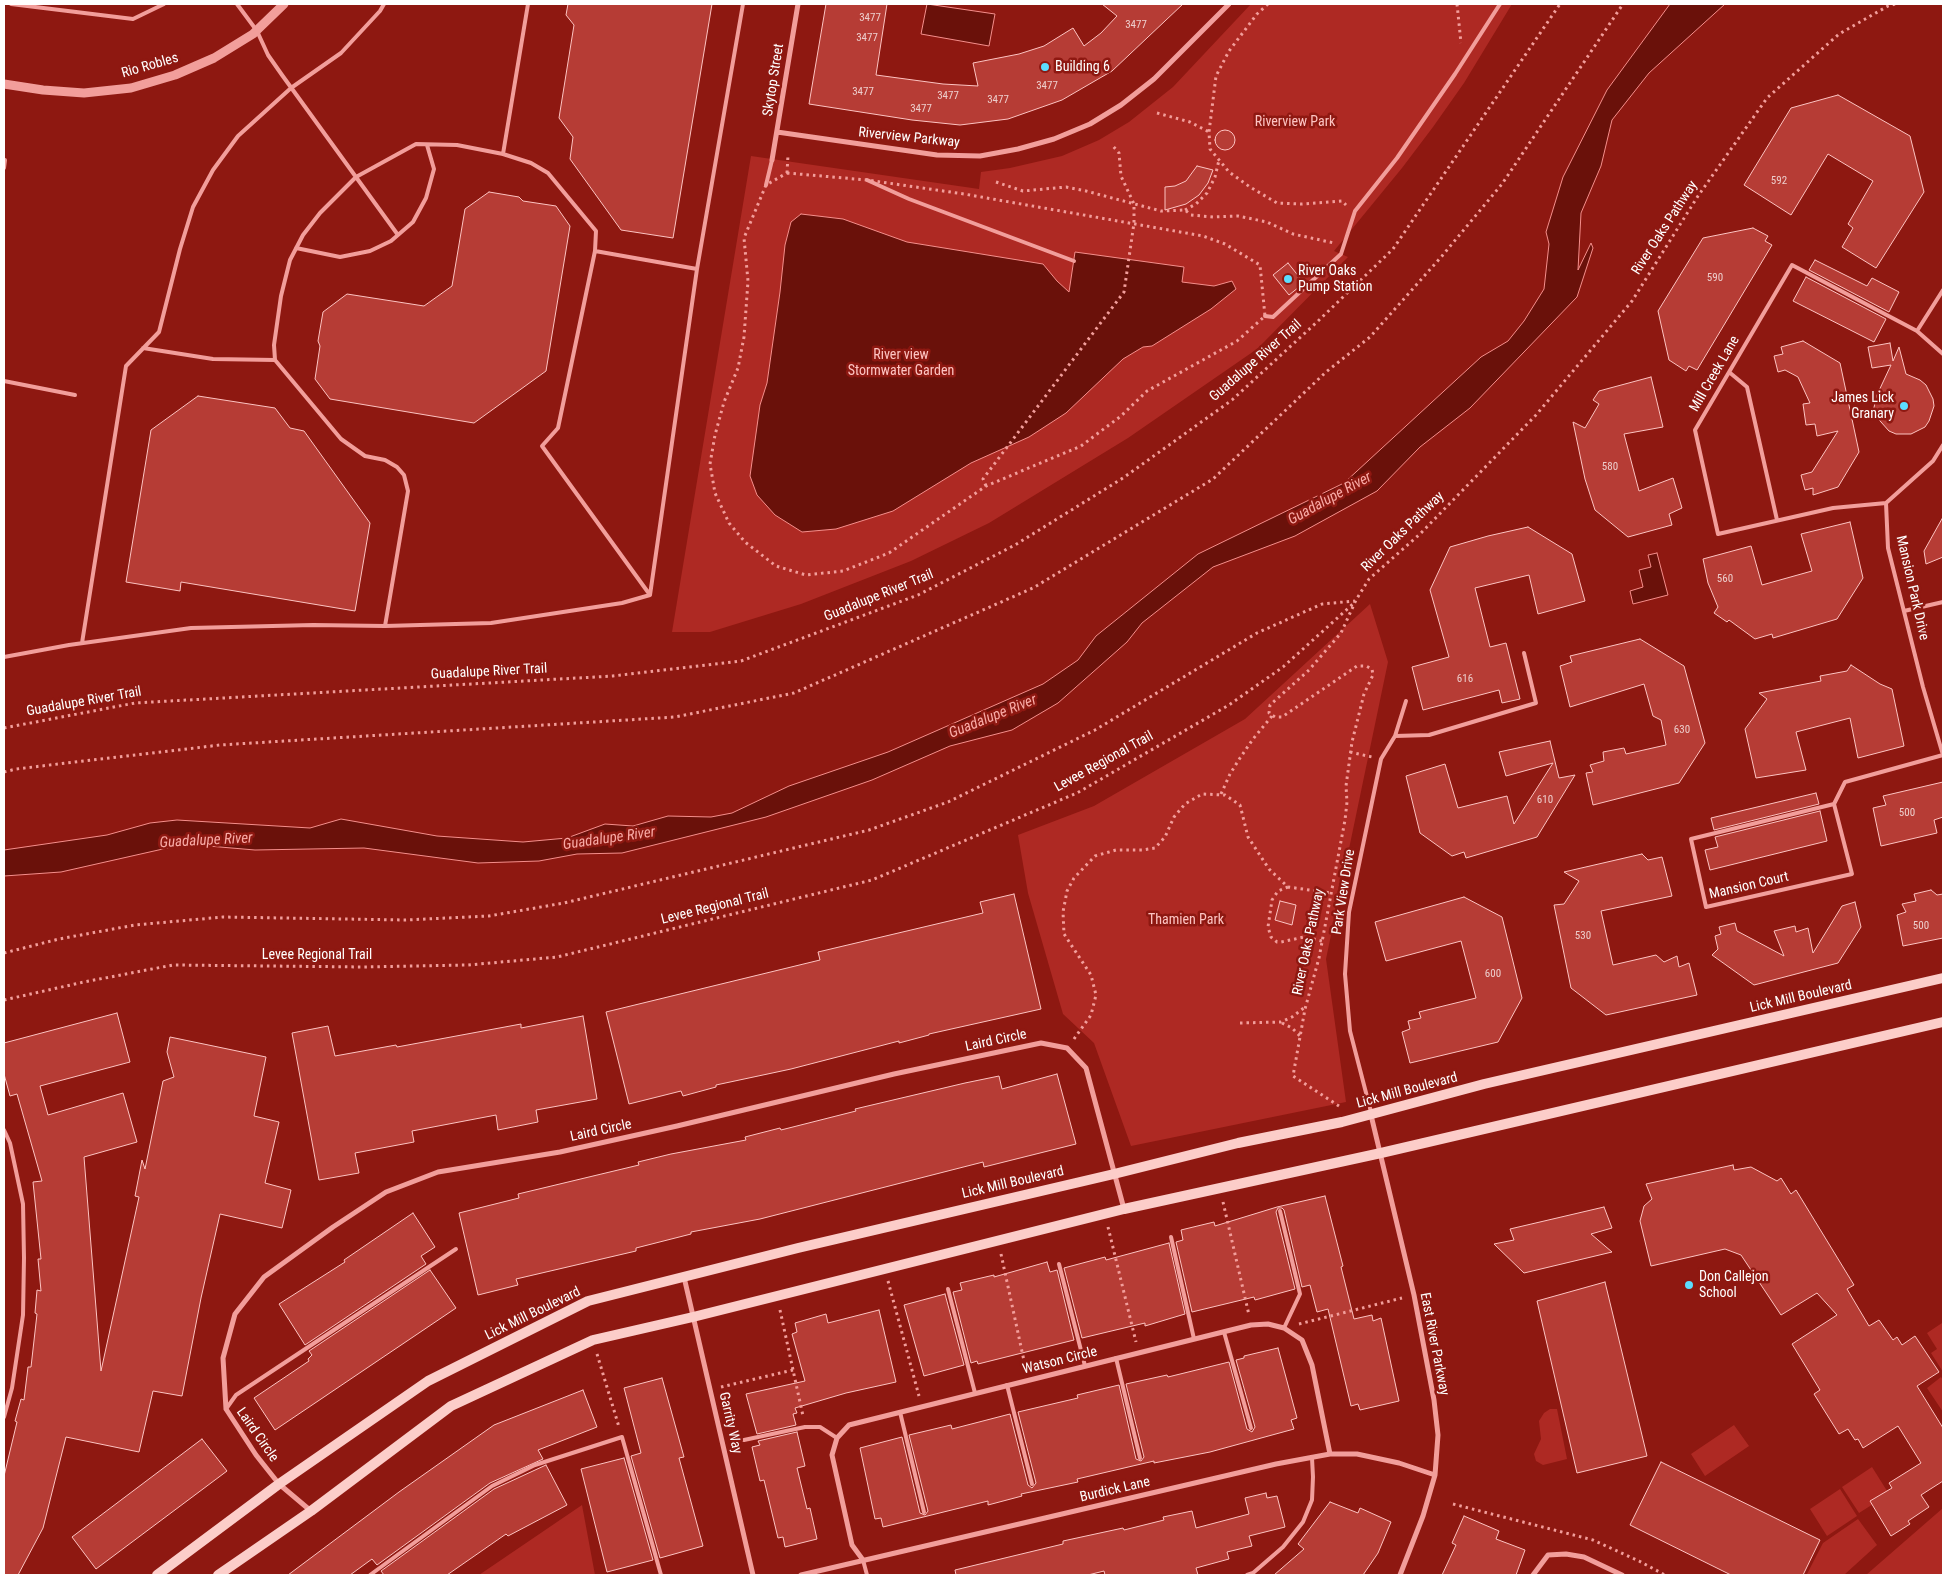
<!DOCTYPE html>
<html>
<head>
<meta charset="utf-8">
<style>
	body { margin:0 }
	#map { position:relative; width:1947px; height:1579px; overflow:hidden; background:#8e1811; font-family:"Roboto Condensed",sans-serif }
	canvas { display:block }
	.frame { position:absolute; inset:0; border:5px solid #fff; pointer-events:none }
</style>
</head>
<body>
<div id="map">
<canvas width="1947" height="1579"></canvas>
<div class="frame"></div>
</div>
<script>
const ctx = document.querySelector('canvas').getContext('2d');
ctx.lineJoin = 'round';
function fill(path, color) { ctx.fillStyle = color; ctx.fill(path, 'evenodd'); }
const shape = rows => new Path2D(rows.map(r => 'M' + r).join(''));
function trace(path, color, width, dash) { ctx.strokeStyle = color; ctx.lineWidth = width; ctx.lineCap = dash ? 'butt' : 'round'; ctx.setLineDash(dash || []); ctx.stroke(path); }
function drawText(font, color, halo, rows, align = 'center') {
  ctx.font = font + ' "Roboto Condensed",sans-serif'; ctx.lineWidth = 5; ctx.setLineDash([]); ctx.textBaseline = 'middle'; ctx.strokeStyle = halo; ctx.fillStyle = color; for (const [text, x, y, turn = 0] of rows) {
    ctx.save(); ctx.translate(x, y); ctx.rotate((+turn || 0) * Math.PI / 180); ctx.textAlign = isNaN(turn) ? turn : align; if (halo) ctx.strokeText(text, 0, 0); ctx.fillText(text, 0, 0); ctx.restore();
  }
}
const green = shape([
	[1251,4,1512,4,1464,83,1433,127,1402,168,1334,251,1348,257,1257,349,1128,438,989,523,911,561,801,604,710,632,672,632,751,156,979,189,981,172,1010,168,1062,156,1099,140,1129,122,1173,87],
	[1370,604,1388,662,1326,959,1346,1102,1131,1146,1094,1043,1063,1014,1028,893,1018,835,1094,806,1245,719],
	[1942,1323,1943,1326,1943,1372,1931,1353,1937,1349,1927,1333],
	[1941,1377,1943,1380,1943,1412,1927,1388],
	[1550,1409,1557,1409,1567,1459,1543,1465,1536,1461,1534,1454,1541,1439,1539,1421,1544,1413],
	[1734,1425,1749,1446,1705,1476,1691,1454],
	[1872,1467,1889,1494,1859,1513,1842,1487],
	[1840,1489,1857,1516,1827,1536,1810,1509],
	[582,1505,595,1575,479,1575],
	[1943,1508,1943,1575,1866,1575],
	[1858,1519,1877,1545,1844,1575,1807,1574,1823,1543]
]);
const water = shape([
	[927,4,995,14,989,46,921,34,927,4],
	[1670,4,1725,4,1649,73,1612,120,1601,166,1581,213,1578,270,1591,243,1593,248,1577,297,1470,408,1420,447,1377,491,1295,536,1213,567,1142,623,1127,642,1058,703,1012,730,950,746,872,780,766,817,622,853,577,854,539,861,478,863,364,848,255,850,185,844,61,872,4,876,4,850,107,835,150,823,177,820,310,828,341,819,437,836,523,842,567,838,605,824,633,826,668,816,711,817,732,813,789,786,888,752,1043,684,1078,660,1096,636,1198,554,1344,483,1481,357,1508,341,1524,321,1544,289,1549,244,1546,232,1563,177,1607,90,1670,4],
	[801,214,843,219,907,242,1043,264,1057,281,1069,292,1075,252,1184,267,1182,282,1214,286,1232,281,1236,289,1211,309,1152,346,1143,347,1123,359,1066,413,1029,437,971,463,893,511,836,529,802,532,775,515,757,495,750,476,760,405,767,383,780,292,785,245,791,222,801,214],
	[1657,553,1668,595,1633,604,1630,591,1643,587,1639,570,1651,567,1648,555,1657,553]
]);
const building = shape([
	[568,4,712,4,673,238,621,230,570,159,573,137,559,118,574,25,566,15,568,4],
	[826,4,887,4,876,75,943,84,978,86,973,63,1019,54,1044,46,1073,28,1084,46,1101,33,1117,16,1102,4,1183,4,1112,71,1062,100,1008,119,960,125,912,120,809,104,826,4],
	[1838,95,1910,136,1924,192,1876,268,1842,247,1853,228,1848,224,1873,181,1828,154,1791,215,1744,185,1791,108,1838,95],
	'1215 140a10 10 0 1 1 20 0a10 10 0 1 1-20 0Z',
	[1197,166,1213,170,1208,183,1199,195,1186,204,1165,210,1165,187,1175,186,1186,181,1197,166],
	[489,192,519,197,523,201,556,206,570,226,546,371,474,423,330,399,315,379,320,346,318,341,323,312,347,294,424,306,452,286,465,209,489,192],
	[1753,228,1768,236,1765,241,1772,245,1697,370,1689,366,1686,371,1669,360,1658,311,1703,238,1753,228],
	[1815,260,1867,286,1872,278,1899,292,1889,312,1809,270,1815,260],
	[1288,263,1304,283,1289,295,1273,275,1288,263],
	[1806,277,1886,319,1874,342,1793,301,1806,277],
	[1803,341,1840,363,1859,452,1838,487,1813,495,1813,488,1805,490,1801,475,1812,472,1838,431,1817,436,1815,424,1806,425,1803,404,1810,403,1798,377,1785,370,1778,372,1774,356,1783,354,1781,347,1803,341],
	[1890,343,1893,361,1899,347,1906,374,1920,380,1926,385,1933,399,1934,406,1929,421,1925,427,1911,434,1896,434,1889,431,1873,413,1876,397,1891,365,1872,368,1868,347,1890,343],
	[1651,377,1663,427,1624,434,1639,491,1673,478,1682,508,1669,514,1672,525,1628,537,1595,510,1585,479,1573,422,1585,428,1599,404,1593,400,1599,391,1651,377],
	[198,396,275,408,290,428,304,431,370,523,355,611,181,582,180,591,126,582,151,430,198,396],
	[1943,517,1943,557,1926,564,1924,551,1943,517],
	[1850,522,1863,578,1837,619,1773,638,1772,634,1755,639,1729,620,1727,622,1714,613,1718,607,1708,583,1703,559,1751,546,1762,585,1812,571,1801,534,1850,522],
	[1528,527,1572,554,1585,601,1538,614,1529,575,1475,588,1490,647,1506,643,1520,699,1502,703,1499,690,1423,710,1412,667,1449,657,1430,590,1450,547,1488,536,1528,527],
	[1640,639,1684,666,1705,743,1679,783,1593,805,1586,773,1593,772,1590,765,1604,761,1603,752,1624,748,1626,754,1666,745,1661,720,1653,716,1644,684,1570,707,1560,666,1572,662,1570,656,1640,639],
	[1851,665,1880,684,1892,689,1904,746,1858,758,1850,718,1796,732,1806,770,1756,778,1745,729,1767,699,1759,693,1821,681,1820,676,1847,671,1851,665],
	[1550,741,1559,778,1575,775,1537,837,1466,858,1464,852,1452,856,1420,833,1406,776,1445,764,1458,808,1507,796,1514,824,1553,763,1506,776,1499,752,1550,741],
	[1943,782,1943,817,1934,820,1937,833,1881,846,1873,808,1886,805,1883,796,1943,782],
	[1816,793,1819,804,1714,830,1711,818,1816,793],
	[1820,811,1827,841,1710,870,1705,850,1718,847,1715,837,1820,811],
	[1642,854,1648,860,1662,857,1672,896,1601,911,1613,965,1656,955,1664,962,1677,956,1679,967,1689,963,1697,995,1606,1015,1571,988,1554,905,1564,904,1579,881,1564,872,1642,854],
	[1931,890,1937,895,1943,894,1943,938,1903,946,1897,915,1906,912,1902,904,1916,901,1914,894,1931,890],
	[1014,894,1041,1009,929,1034,929,1035,899,1043,899,1041,791,1069,716,1085,716,1087,683,1096,681,1091,629,1104,606,1012,820,960,818,952,983,913,980,902,1014,894],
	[1464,897,1502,917,1522,998,1498,1042,1410,1063,1402,1032,1410,1029,1408,1021,1421,1018,1419,1012,1476,998,1461,941,1386,961,1375,922,1464,897],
	[1280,901,1296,905,1292,925,1275,920,1280,901],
	[1855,902,1861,927,1838,963,1754,985,1712,955,1718,949,1715,936,1721,934,1719,927,1735,923,1737,931,1784,956,1774,931,1795,926,1796,932,1808,928,1813,953,1842,906,1855,902],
	[117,1013,130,1062,40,1086,48,1115,123,1093,137,1142,84,1157,101,1371,139,1197,135,1196,142,1160,145,1169,163,1081,174,1077,167,1052,170,1037,266,1057,254,1116,279,1122,265,1183,291,1190,282,1228,220,1214,201,1298,182,1396,153,1391,139,1452,66,1437,43,1528,18,1575,4,1575,4,1476,17,1422,15,1421,21,1399,24,1400,28,1367,31,1367,37,1314,35,1313,37,1290,41,1291,38,1259,41,1259,33,1182,42,1181,17,1094,10,1096,4,1074,4,1043,117,1013],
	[583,1016,597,1099,536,1110,538,1122,498,1130,496,1115,412,1131,414,1142,355,1153,359,1173,319,1180,292,1033,328,1026,335,1056,396,1045,397,1047,521,1024,521,1028,583,1016],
	[1057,1074,1076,1144,984,1167,983,1162,760,1219,691,1232,691,1234,636,1248,636,1251,516,1279,518,1285,478,1295,459,1213,519,1198,518,1194,639,1165,638,1162,671,1154,746,1140,745,1137,780,1128,781,1130,856,1111,855,1109,965,1083,999,1076,1002,1089,1057,1074],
	[1733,1165,1734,1170,1751,1167,1777,1181,1781,1178,1791,1194,1796,1190,1854,1285,1847,1289,1869,1326,1879,1320,1893,1340,1897,1337,1902,1345,1915,1336,1939,1372,1917,1386,1943,1428,1943,1481,1921,1495,1929,1507,1908,1521,1910,1524,1891,1536,1870,1501,1892,1488,1889,1483,1921,1463,1898,1426,1863,1448,1858,1439,1855,1440,1848,1429,1839,1434,1814,1394,1820,1390,1792,1344,1837,1315,1817,1293,1781,1315,1741,1255,1725,1249,1651,1266,1640,1221,1644,1206,1652,1199,1646,1184,1733,1165],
	[1325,1196,1343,1266,1341,1267,1354,1319,1372,1315,1373,1321,1381,1318,1399,1401,1360,1410,1358,1404,1351,1406,1328,1309,1317,1312,1310,1285,1302,1287,1284,1210,1282,1208,1278,1208,1276,1212,1295,1289,1255,1300,1254,1297,1192,1312,1176,1242,1183,1240,1181,1230,1214,1222,1215,1226,1277,1207,1325,1196],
	[1604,1207,1612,1228,1591,1234,1612,1252,1524,1273,1494,1244,1514,1240,1510,1229,1604,1207],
	[413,1213,435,1247,421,1256,426,1264,305,1345,279,1304,345,1262,344,1260,413,1213],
	[1169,1243,1185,1314,1145,1326,1145,1323,1082,1338,1064,1268,1105,1257,1106,1260,1169,1243],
	[1047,1262,1050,1272,1057,1270,1074,1340,978,1364,977,1361,971,1363,953,1292,962,1290,960,1283,994,1275,994,1277,1047,1262],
	[430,1270,456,1308,275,1430,254,1398,309,1361,308,1359,312,1355,309,1351,430,1270],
	[1605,1282,1647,1456,1577,1473,1537,1301,1605,1282],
	[945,1294,964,1365,924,1376,904,1305,945,1294],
	[879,1310,896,1382,846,1393,795,1408,797,1413,793,1414,796,1425,757,1434,746,1394,805,1381,792,1334,797,1332,795,1323,826,1314,828,1323,879,1310],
	[1278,1348,1297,1418,1291,1420,1294,1429,1210,1452,1154,1463,1154,1461,1077,1479,1078,1482,1021,1494,1022,1496,988,1505,988,1501,883,1527,881,1518,875,1519,860,1448,902,1437,920,1513,925,1515,928,1511,909,1435,951,1425,952,1429,1010,1414,1028,1485,1032,1488,1036,1483,1018,1412,1078,1398,1077,1395,1119,1385,1136,1459,1141,1461,1144,1457,1126,1384,1167,1375,1168,1377,1229,1362,1247,1429,1252,1432,1255,1427,1236,1360,1244,1358,1244,1356,1278,1348],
	[662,1378,684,1457,679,1458,703,1546,660,1558,631,1456,641,1453,624,1388,662,1378],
	[583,1390,597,1427,538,1450,543,1459,490,1483,377,1565,372,1559,350,1575,288,1575,399,1492,494,1425,583,1390],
	[797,1432,805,1466,797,1468,807,1509,810,1508,817,1539,785,1547,783,1537,778,1538,764,1480,760,1481,752,1447,760,1445,758,1441,797,1432],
	[202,1439,227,1471,96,1569,72,1537,202,1439],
	[624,1458,653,1560,607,1572,581,1469,624,1458],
	[1661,1462,1820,1540,1803,1575,1731,1575,1630,1525,1661,1462],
	[546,1465,567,1505,508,1536,506,1534,447,1575,384,1575,381,1571,494,1489,546,1465],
	[1266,1493,1267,1498,1277,1496,1285,1527,1249,1536,1252,1546,1227,1552,1229,1559,1196,1568,1198,1575,1105,1575,1104,1571,1088,1575,956,1575,955,1570,1063,1544,1063,1541,1123,1528,1124,1530,1164,1520,1163,1517,1192,1511,1196,1528,1249,1514,1245,1498,1266,1493],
	[1330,1502,1358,1513,1360,1508,1391,1522,1378,1553,1363,1575,1274,1575,1304,1549,1298,1544,1330,1502],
	[1464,1516,1499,1531,1496,1539,1525,1550,1516,1575,1442,1575,1456,1545,1452,1543,1464,1516]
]);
const path = shape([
	[1268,4,1257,14,1229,51,1216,76,1209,132,1210,149,1229,172,1250,187,1277,203,1302,204,1342,201,1346,205],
	[1457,4,1461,43],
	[1157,113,1190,122,1209,132],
	[787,173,867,180,964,194,1203,236,1225,244,1260,265,1265,316,1237,341,1147,391,1121,416,1081,446,986,486,889,553,843,571,806,575,776,566,745,542,729,523,715,493,710,464,715,435,724,402,738,368,744,337,748,281,744,238,766,185,787,173],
	[787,173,788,155],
	[996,182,1023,191,1066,187,1086,191,1161,211,1185,210,1191,215,1213,217,1238,216,1267,222,1293,234,1334,243],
	[1185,210,1196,204,1207,193,1215,177,1219,160],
	[986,486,983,479,1124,292,1134,223,1134,204,1121,176,1119,153,1112,145],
	[4,728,135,703,613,676,741,661,918,595,1015,545,1123,478,1232,400,1317,322,1393,249,1560,4],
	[1350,752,1372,757],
	[4,772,16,769,220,745,675,717,794,693,1033,588,1213,479,1326,372,1370,337,1442,256,1502,184,1623,4],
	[1221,794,1230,774,1240,758,1253,739,1272,716],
	[1288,887,1278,891,1272,900,1268,927,1271,937,1277,942,1281,942,1304,937,1322,941],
	[4,953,59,939,135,925,223,917,405,920,489,916,564,903,869,830,948,802,1095,730,1257,633,1322,604,1355,601],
	[4,1000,84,982,173,965,364,967,468,965,557,957,872,880,1077,793,1229,705,1283,667,1354,603],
	[1240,1023,1281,1022,1292,1017,1305,1007],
	[1282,1023,1292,1028,1300,1036],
	[1074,1039,1091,1015,1096,995,1091,975,1064,934,1063,912,1067,891,1074,878,1095,856,1116,850,1142,850,1155,848,1165,837,1174,817,1185,804,1202,794,1225,795,1240,805,1248,837,1269,869,1288,887,1331,893],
	[1339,1106,1293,1076,1305,1009,1319,958,1345,820,1347,802,1346,786,1352,742,1364,694,1373,675,1372,669,1366,666,1357,666,1282,717,1275,717,1269,713,1270,705,1309,670,1341,633,1356,600,1369,579,1420,534,1536,415,1632,301,1698,196,1767,98,1839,34,1888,6,1895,4],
	[1223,1202,1249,1315],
	[1108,1227,1136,1342],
	[1001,1254,1026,1370],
	[888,1281,919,1396],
	[780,1310,803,1416],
	[1299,1324,1402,1298],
	[597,1354,619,1427],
	[721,1387,793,1370],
	[1453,1504,1593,1540,1639,1561,1665,1575]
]);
const service = shape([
	[11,4,133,19,164,4],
	[237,4,257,31,268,55,282,75,398,235],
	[503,154,528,4],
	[4,168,5,160],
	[867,180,909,199,1074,261],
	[766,185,772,160],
	[296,248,340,257,370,251,391,241,413,222,426,198,434,169,427,145],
	[595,251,697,269],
	[1943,290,1917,331,1943,354],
	[1265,316,1273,317,1341,254,1355,211,1397,158,1455,74,1500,4],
	[143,348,213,359,275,360],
	[1729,372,1747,387,1777,520],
	[4,381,75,395],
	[1943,445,1933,461,1886,503,1888,548,1923,687,1943,755],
	[1886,503,1833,508,1718,534,1695,430,1792,265,1917,331],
	[650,595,697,269,743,4],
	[1904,611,1943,602],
	[385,626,408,491,404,475,397,467,385,460,365,456,341,439,275,360,274,345,281,296,290,260,303,235,320,213,356,177,416,144,457,145,503,154,531,163,548,173,596,231,595,251,558,428,542,446,650,595],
	[82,643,126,366,159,332,180,249,193,207,213,170,238,136,291,88,341,53,380,11,384,4],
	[4,657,69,645,191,628,313,625,385,626,491,623,622,603,650,595],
	[1395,736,1429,735,1536,703,1524,653],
	[1834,804,1691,839,1706,907,1852,874,1834,804,1845,782,1943,755],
	[1371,1112,1350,1031,1345,974,1349,912,1381,759,1395,736,1406,701],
	[4,1130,10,1143,23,1204,24,1258,23,1315,12,1388,4,1417],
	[1280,1211,1300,1294,1284,1328],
	[1171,1237,1194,1339],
	[1059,1264,1085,1366],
	[948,1289,975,1393],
	[1224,1332,1251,1428],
	[1116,1358,1140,1458],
	[1007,1385,1032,1484],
	[226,1409,236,1395,456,1249],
	[900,1412,924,1512],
	[744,1440,805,1427,820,1427,837,1438],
	[863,1560,867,1575],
	[370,1575,492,1486,535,1465,622,1437,661,1575],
	[1247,1575,1253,1573,1283,1547,1303,1522,1312,1500,1313,1477,1312,1458]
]);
const minor = shape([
	[777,132,937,155,980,156,1018,149,1054,139,1090,124,1121,105,1154,79,1229,4],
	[772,160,798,4],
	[1371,1115,1414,1295,1434,1400,1438,1435,1435,1475,1423,1516,1400,1575],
	[684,1277,753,1575],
	[311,1511,279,1484,256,1455,226,1409,223,1358,235,1314,264,1277,333,1227,386,1192,438,1172,560,1152,677,1126,894,1074,1041,1043,1067,1048,1086,1068,1124,1209],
	[863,1560,852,1545,832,1455,837,1438,849,1425,1251,1325,1268,1324,1284,1328,1302,1340,1312,1365,1330,1454],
	[801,1575,1276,1464,1330,1454,1357,1454,1399,1463,1435,1475],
	[1533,1575,1548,1555,1566,1554,1584,1557,1622,1575]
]);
const tertiary = shape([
	[4,84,43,90,84,93,131,88,175,75,214,58,253,34,284,4]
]);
const secondary = shape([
	[157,1575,279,1484,428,1381,588,1301,798,1248,1114,1174,1238,1143,1342,1122,1484,1084,1943,978],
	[218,1575,311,1511,451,1406,593,1340,693,1317,1124,1209,1381,1153,1943,1022]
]);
const markers = [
	[1045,67,5,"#5cddff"],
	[1288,279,5,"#5cddff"],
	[1904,406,5,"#5cddff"],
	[1689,1285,5,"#5cddff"]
];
const numberNames = [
	["3477",870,18],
	["3477",1136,25],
	["3477",867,38],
	["3477",1047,86],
	["3477",863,92],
	["3477",948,96],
	["3477",998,100],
	["3477",921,109],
	["592",1779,181],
	["590",1715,278],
	["580",1610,467],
	["560",1725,579],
	["616",1465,679],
	["630",1682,730],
	["610",1545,800],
	["500",1907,813],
	["500",1921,926],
	["530",1583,936],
	["600",1493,974]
];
const streetNames = [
	["Rio Robles",150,66,-16],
	["Skytop Street",774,80,-81],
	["Riverview Parkway",909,138,6],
	["River Oaks Pathway",1665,228,-57],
	["Guadalupe River Trail",1256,361,-41],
	["Mill Creek Lane",1715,374,-60],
	["River Oaks Pathway",1403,532,-44],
	["Mansion Park Drive",1912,588,77],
	["Guadalupe River Trail",879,596,-22],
	["Guadalupe River Trail",489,672,-3],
	["Guadalupe River Trail",84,702,-10],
	["Levee Regional Trail",1104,762,-29],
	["Mansion Court",1749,886,-13],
	["Park View Drive",1344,892,-81],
	["Levee Regional Trail",715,907,-14],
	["River Oaks Pathway",1309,942,-78],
	["Levee Regional Trail",317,955],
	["Lick Mill Boulevard",1801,997,-13],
	["Laird Circle",996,1041,-12],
	["Lick Mill Boulevard",1407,1091,-15],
	["Laird Circle",601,1131,-12],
	["Lick Mill Boulevard",1013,1183,-13],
	["Lick Mill Boulevard",533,1314,-26],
	["East River Parkway",1434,1344,79],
	["Watson Circle",1060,1361,-14],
	["Garrity Way",730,1423,77],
	["Laird Circle",257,1435,55],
	["Burdick Lane",1115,1490,-13]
];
const poiNames = [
	["Building 6",1055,67],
	["River Oaks",1298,271],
	["Pump Station",1298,287],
	["James Lick",1894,398,"right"],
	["Granary",1894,414,"right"],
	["Don Callejon",1699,1277],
	["School",1699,1293]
];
const parkNames = [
	["Riverview Park",1295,122],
	["River view",901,355],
	["Stormwater Garden",901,371],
	["Thamien Park",1186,920]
];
const waterNames = [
	["Guadalupe River",1330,499,-29],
	["Guadalupe River",993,717,-22],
	["Guadalupe River",609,839,-8],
	["Guadalupe River",206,841,-3]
];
fill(green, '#ae2923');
fill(water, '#6a110a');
trace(water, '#f58f8c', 1);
fill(building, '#b63c35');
trace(building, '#fdc4c2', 1);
trace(path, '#f29e9b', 3, [2.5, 4]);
trace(service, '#f29e9b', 4);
trace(minor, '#f29e9b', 5);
trace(tertiary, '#f29e9b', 9);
trace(secondary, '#fccdc9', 10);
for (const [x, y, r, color] of markers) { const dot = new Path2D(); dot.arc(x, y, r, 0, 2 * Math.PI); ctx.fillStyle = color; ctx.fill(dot); trace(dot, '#8e1811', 2); }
drawText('11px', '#edcecc', null, numberNames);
drawText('14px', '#fff', '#8e1811', streetNames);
drawText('14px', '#fff', '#8e1811', poiNames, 'left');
drawText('14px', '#fdc4c2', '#8e1811', parkNames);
drawText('italic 15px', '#f9aaa6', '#8e1811', waterNames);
</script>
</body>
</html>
